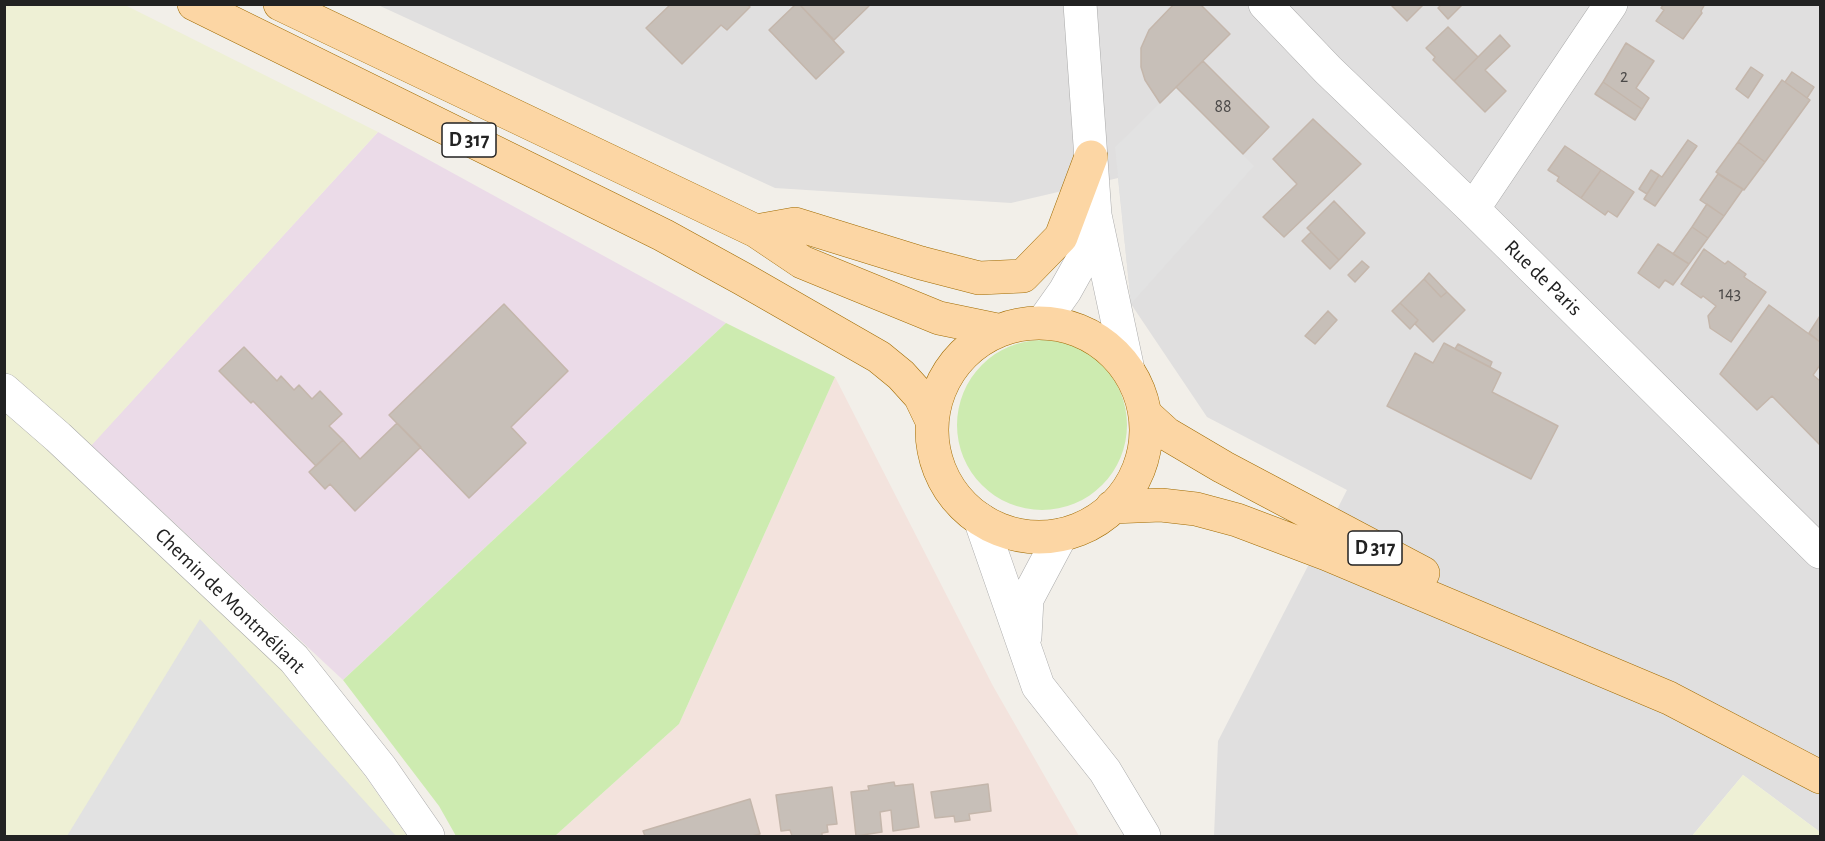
<!DOCTYPE html>
<html>
<head>
<meta charset="utf-8">
<style>
	body { margin:0 }
	#map { position:relative; width:1825px; height:841px; overflow:hidden; background:#f2efe9; font-family:"Alegreya Sans",sans-serif }
	canvas { display:block }
	.frame { position:absolute; inset:0; border:6px solid #222; pointer-events:none }
</style>
</head>
<body>
<div id="map">
<canvas width="1825" height="841"></canvas>
<div class="frame"></div>
</div>
<script>
const ctx = document.querySelector('canvas').getContext('2d');
ctx.lineJoin = 'round';
function fill(path, color) { ctx.fillStyle = color; ctx.fill(path, 'evenodd'); }
const shape = rows => new Path2D(rows.map(r => 'M' + r).join(''));
function trace(path, color, width, dash) { ctx.strokeStyle = color; ctx.lineWidth = width; ctx.lineCap = dash ? 'butt' : 'round'; ctx.setLineDash(dash || []); ctx.stroke(path); }
function drawText(font, color, halo, rows, align = 'center') {
  ctx.font = font + ' "Alegreya Sans",sans-serif'; ctx.lineWidth = 4.5; ctx.setLineDash([]); ctx.textBaseline = 'middle'; ctx.strokeStyle = halo; ctx.fillStyle = color; for (const [text, x, y, turn = 0] of rows) {
    ctx.save(); ctx.translate(x, y); ctx.rotate((+turn || 0) * Math.PI / 180); ctx.textAlign = isNaN(turn) ? turn : align; if (halo) ctx.strokeText(text, 0, 0); ctx.fillText(text, 0, 0); ctx.restore();
  }
}
const residential = shape([
	[378,5,1820,5,1820,832,1743,775,1692,836,1214,836,1218,741,1347,490,1207,417,1131,304,1118,178,1011,203,775,188]
]);
const industrial = shape([
	[378,132,726,323,343,680,91,445]
]);
const military = shape([
	[835,377,993,686,1079,836,555,836,679,724]
]);
const farmland = shape([
	[5,5,125,5,378,132,69,470,305,690,407,836,5,836],
	[1743,775,1820,832,1820,836,1692,836]
]);
const grass = shape([
	[726,323,835,377,679,724,555,836,456,836,439,806,343,680],
	'957 425a85 85 0 1 1 170 0a85 85 0 1 1-170 0Z'
]);
const parking = shape([
	[1176,87,1254,166,1131,304,1115,147],
	[200,619,396,836,67,836]
]);
const building = shape([
	[671,4,747,4,750,7,727,30,721,25,682,64,646,28,671,4],
	[796,4,799,4,844,52,816,79,769,30,796,4],
	[799,4,871,4,834,40,799,4],
	[1174,4,1201,5,1230,34,1160,103,1145,80,1141,67,1141,48,1149,30,1174,4],
	[1390,4,1424,4,1407,21,1390,4],
	[1442,4,1463,4,1448,19,1438,8,1442,4],
	[1664,4,1705,4,1701,11,1702,13,1683,39,1656,21,1664,10,1661,8,1664,4],
	[1448,27,1478,57,1454,81,1433,60,1435,57,1426,48,1448,27],
	[1500,35,1510,46,1485,70,1506,91,1485,112,1454,81,1500,35],
	[1626,43,1654,61,1636,88,1649,98,1642,109,1603,82,1626,43],
	[1203,61,1269,127,1243,154,1176,87,1203,61],
	[1751,67,1763,75,1748,98,1736,89,1751,67],
	[1792,72,1814,87,1807,98,1785,82,1792,72],
	[1782,80,1810,100,1765,162,1738,142,1782,80],
	[1603,82,1642,109,1635,120,1595,94,1603,82],
	[1313,119,1361,164,1284,237,1263,217,1297,184,1273,159,1313,119],
	[1688,140,1697,146,1655,206,1644,199,1659,175,1662,177,1688,140],
	[1738,142,1765,162,1744,190,1716,172,1738,142],
	[1565,146,1601,170,1581,198,1557,181,1559,177,1548,170,1565,146],
	[1601,170,1634,192,1617,217,1608,211,1605,215,1581,198,1601,170],
	[1651,170,1659,175,1647,194,1639,189,1651,170],
	[1718,174,1743,189,1724,216,1700,200,1718,174],
	[1334,201,1365,233,1339,260,1307,228,1334,201],
	[1707,204,1724,216,1708,238,1692,227,1707,204],
	[1692,227,1708,238,1689,264,1673,254,1692,227],
	[1311,232,1339,260,1330,269,1302,241,1311,232],
	[1658,244,1689,264,1673,285,1665,280,1659,288,1638,273,1658,244],
	[1704,249,1725,264,1728,261,1746,274,1744,277,1766,292,1731,342,1710,328,1708,316,1716,306,1703,296,1701,298,1681,284,1704,249],
	[1362,261,1369,267,1355,282,1348,275,1362,261],
	[1429,273,1447,292,1441,297,1424,279,1429,273],
	[1424,279,1441,297,1447,292,1465,310,1433,342,1415,324,1418,320,1400,303,1424,279],
	[1400,303,1418,320,1410,329,1392,311,1400,303],
	[504,304,568,371,511,427,526,443,469,498,389,415,504,304],
	[1769,305,1820,342,1820,365,1813,375,1820,381,1820,445,1772,396,1757,410,1720,374,1769,305],
	[1328,311,1337,320,1315,344,1305,336,1328,311],
	[1820,316,1820,342,1809,333,1820,316],
	[1444,343,1501,373,1492,392,1558,426,1531,479,1387,406,1415,353,1433,363,1444,343],
	[1458,344,1492,362,1490,367,1455,349,1458,344],
	[244,347,277,381,281,376,294,390,299,385,312,399,320,391,342,414,329,426,343,440,316,466,253,401,251,403,219,371,244,347],
	[397,423,421,447,355,511,330,484,325,489,309,472,343,440,360,459,397,423],
	[894,782,895,786,913,784,919,827,893,831,891,810,880,812,882,832,856,836,851,792,869,790,868,786,894,782],
	[988,784,991,811,969,814,970,820,955,822,954,816,935,818,931,792,988,784],
	[832,787,837,824,827,825,828,832,822,833,822,836,792,836,790,830,781,831,776,795,832,787],
	[750,799,760,834,752,836,645,836,643,831,750,799]
]);
const minor = shape([
	[1080,4,1095,215,1128,370],
	[1265,4,1328,70,1473,209,1820,552],
	[1473,209,1611,4],
	[1043,322,1065,291,1084,257,1094,217],
	[4,390,58,437,294,659,380,767,428,836],
	[980,519,1038,686,1105,771,1144,836],
	[1025,637,1027,599,1061,535]
]);
const major = shape([
	[194,4,663,235,743,279,879,357,901,375,920,396,932,421],
	[280,4,756,231,802,262,939,318,997,330],
	[756,231,795,224,921,263,979,278,1023,276,1061,237,1091,157],
	'932 430a107 107 0 1 1 214 0a107 107 0 1 1-214 0Z',
	[1145,414,1167,434,1223,467,1423,573],
	[1112,507,1161,505,1196,509,1237,520,1327,554,1669,698,1820,777]
]);
const numberNames = [
	["2",1624,77],
	["88",1223,107],
	["143",1730,294]
];
const shields = [
	[469,140,54],
	[1375,548,54]
];
const shieldNames = [
	["D 317",469,140],
	["D 317",1375,548]
];
const streetNames = [
	["Rue de Paris",1543,278,44],
	["Chemin de Montméliant",230,601,44]
];
fill(residential, '#e0dfdf');
fill(industrial, '#ebdbe8');
fill(military, '#f3e3dd');
fill(farmland, '#eef0d5');
fill(grass, '#cdebb0');
fill(parking, '#e2e2e2');
fill(building, '#c7bfb8');
trace(building, '#c4b6ab', 1.5);
trace(minor, '#a9a9a9', 34);
trace(major, '#a06b00', 34);
trace(minor, '#fff', 33);
trace(major, '#fcd6a4', 33);
drawText('18px', '#4b4948', null, numberNames);
for (const [x, y, w] of shields) { const box = new Path2D(); box.roundRect(x - w / 2, y - 17, w, 34, 4.5); ctx.fillStyle = '#fff'; ctx.fill(box); trace(box, '#222', 1.5); }
drawText('bold 20px', '#222', null, shieldNames);
drawText('21px', '#222', '#fff', streetNames);
</script>
</body>
</html>
